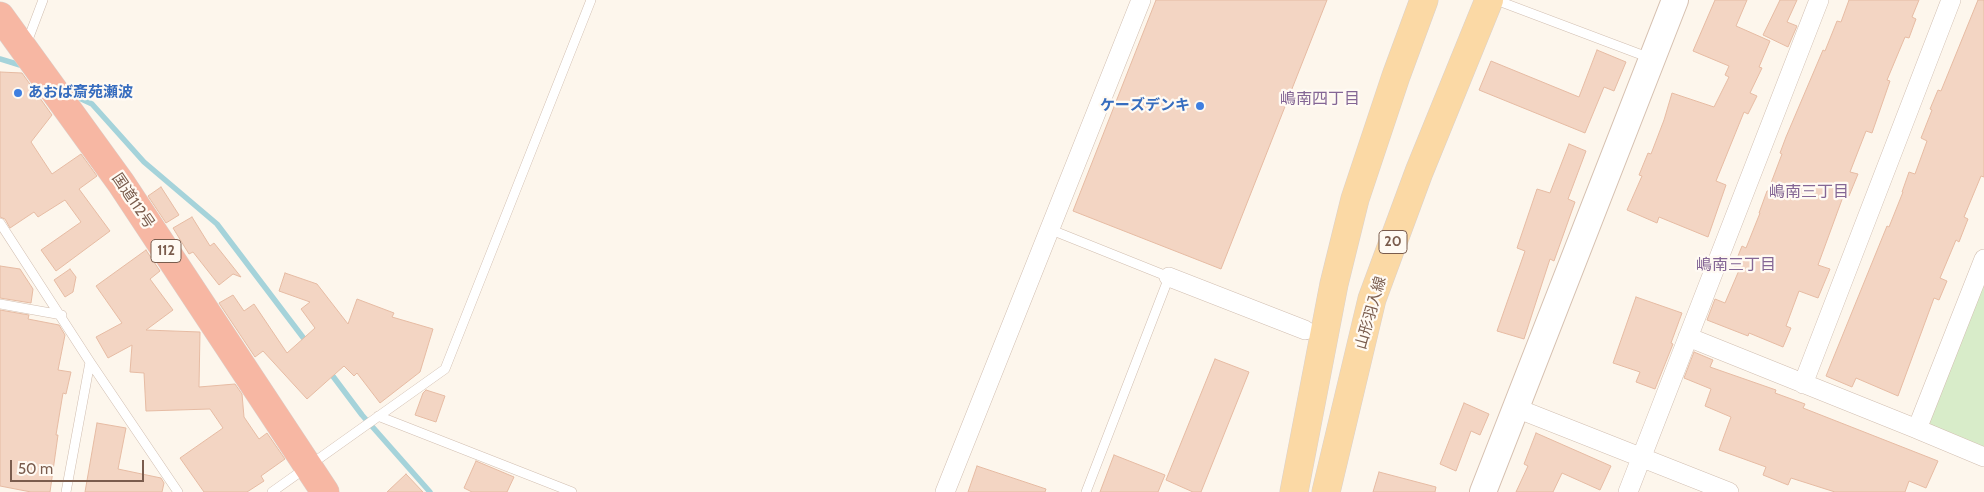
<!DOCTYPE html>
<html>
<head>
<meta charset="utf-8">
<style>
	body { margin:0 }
	#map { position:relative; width:1984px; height:492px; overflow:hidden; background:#fdf6ec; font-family:Cabin,sans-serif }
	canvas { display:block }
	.scale { position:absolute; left:10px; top:460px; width:134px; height:22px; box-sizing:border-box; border:2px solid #7a5c4d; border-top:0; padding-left:6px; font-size:15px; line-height:18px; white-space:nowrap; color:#7a5c4d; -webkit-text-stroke:4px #fffaf3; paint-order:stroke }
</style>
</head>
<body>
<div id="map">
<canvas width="1984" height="492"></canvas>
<div class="scale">50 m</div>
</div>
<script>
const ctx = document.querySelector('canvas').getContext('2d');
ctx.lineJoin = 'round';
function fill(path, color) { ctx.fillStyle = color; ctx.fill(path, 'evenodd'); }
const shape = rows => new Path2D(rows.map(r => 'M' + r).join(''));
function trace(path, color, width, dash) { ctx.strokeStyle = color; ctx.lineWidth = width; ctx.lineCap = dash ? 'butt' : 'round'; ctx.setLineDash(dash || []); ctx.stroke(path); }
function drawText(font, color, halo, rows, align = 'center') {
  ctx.font = font + ' Cabin,"Noto Sans JP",sans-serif'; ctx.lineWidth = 4.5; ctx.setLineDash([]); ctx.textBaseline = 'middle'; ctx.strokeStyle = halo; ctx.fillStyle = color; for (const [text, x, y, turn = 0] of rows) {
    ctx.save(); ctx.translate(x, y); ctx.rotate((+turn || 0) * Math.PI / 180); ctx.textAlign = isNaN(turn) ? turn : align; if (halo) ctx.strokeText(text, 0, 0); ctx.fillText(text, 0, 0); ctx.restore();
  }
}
const green = shape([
	[1984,260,1984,457,1917,429]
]);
const stream = shape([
	[0,59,20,65],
	[77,97,92,104,144,162,217,224,308,344],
	[329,371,362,415,430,492]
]);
const building = shape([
	[1156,0,1327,0,1221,269,1073,211,1156,0],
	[1715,0,1747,0,1736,26,1770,41,1759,67,1762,68,1750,93,1757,96,1748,114,1744,112,1716,181,1726,185,1708,237,1659,217,1657,223,1627,210,1642,176,1639,175,1648,153,1651,154,1664,120,1672,93,1714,107,1729,77,1725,75,1729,66,1693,51,1715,0],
	[1780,0,1797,0,1787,22,1797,26,1788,47,1763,35,1780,0],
	[1849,0,1919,0,1912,17,1916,19,1909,38,1905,37,1887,80,1890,81,1872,133,1866,131,1850,172,1858,174,1849,196,1844,194,1818,265,1830,269,1818,298,1799,291,1786,326,1791,328,1783,347,1749,333,1748,336,1707,320,1715,299,1725,303,1740,268,1734,266,1742,246,1746,248,1760,213,1759,213,1767,191,1768,191,1782,154,1780,153,1786,137,1823,50,1825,51,1837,21,1841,22,1849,0],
	[1978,0,1984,0,1984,177,1981,176,1964,217,1968,219,1959,242,1956,240,1940,278,1947,281,1939,300,1934,298,1898,396,1856,378,1852,387,1826,376,1887,226,1889,227,1903,192,1902,192,1909,172,1915,174,1927,141,1921,138,1932,110,1930,109,1938,90,1941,91,1978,0],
	[1597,50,1626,62,1614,91,1604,87,1585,133,1479,90,1491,61,1579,97,1597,50],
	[0,72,22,73,52,115,31,142,52,174,81,154,97,176,79,189,110,231,56,271,41,250,81,222,65,200,38,217,34,212,10,228,5,219,0,217,0,72],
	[1569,144,1586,151,1568,199,1575,202,1554,261,1550,259,1524,339,1497,331,1525,251,1517,248,1537,189,1550,193,1569,144],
	[161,187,179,215,166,223,148,196,161,187],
	[192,217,210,246,214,243,241,277,233,274,219,285,193,252,189,254,173,228,192,217],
	[146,250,160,271,150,279,173,310,146,330,200,332,199,387,235,384,242,394,244,417,259,439,267,433,285,459,261,476,264,481,247,492,204,492,180,458,223,428,210,409,146,411,144,373,130,372,132,345,108,358,96,337,122,323,96,286,146,250],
	[0,266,20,269,33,289,31,303,0,298,0,266],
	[70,269,76,277,73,292,65,297,54,280,70,269],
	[285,273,317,284,348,324,357,299,394,313,392,317,433,329,420,372,380,403,357,373,354,376,344,366,307,399,263,351,255,357,219,303,233,295,244,311,254,304,287,353,315,328,301,309,310,302,279,291,285,273],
	[1636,297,1682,313,1671,343,1673,344,1655,389,1636,382,1640,372,1613,363,1636,297],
	[0,310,29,315,28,319,59,325,65,335,58,370,71,372,66,394,63,393,56,435,58,435,50,492,31,492,0,486,0,310],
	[1694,352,1713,360,1710,367,1776,390,1775,393,1805,404,1803,408,1938,461,1926,488,1909,481,1905,492,1835,492,1791,478,1788,485,1763,475,1766,467,1719,450,1731,417,1705,406,1711,389,1684,378,1694,352],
	[1215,359,1249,372,1201,492,1193,492,1166,480,1215,359],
	[426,390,445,396,436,422,415,415,423,393,426,390],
	[1464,403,1489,414,1480,435,1471,431,1456,471,1440,464,1464,403],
	[97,423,126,428,118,469,161,478,164,483,162,492,85,492,97,423],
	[1536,433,1611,466,1600,490,1562,473,1553,492,1516,492,1528,466,1524,464,1536,433],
	[1114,455,1165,475,1158,492,1100,492,1114,455],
	[476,461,514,477,507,492,472,492,464,488,476,461],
	[977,466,1046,489,1045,492,968,492,977,466],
	[1379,472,1436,487,1435,492,1373,492,1379,472],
	[406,474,423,492,387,492,406,474]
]);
const lane = shape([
	[1496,0,1650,58],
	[26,45,43,0],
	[0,223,90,362,178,492],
	[1049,229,1169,277,1086,492],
	[0,304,62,315],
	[378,416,572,492],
	[66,492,90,362],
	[272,492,445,369,591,0]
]);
const street = shape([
	[1169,277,1305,330],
	[1688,337,1917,429,1984,259],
	[1803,384,1951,0],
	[1516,408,1729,492],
	[1917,429,1984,457],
	[945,492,1141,0],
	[1628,492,1819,0]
]);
const secondary = shape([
	[1483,492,1675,0]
]);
const primary = shape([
	[1294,492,1334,284,1355,199,1396,76,1424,0],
	[1326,492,1372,299,1419,172,1489,0]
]);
const highway = shape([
	[0,16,121,183,325,492]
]);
const markers = [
	[18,93,5,"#3f7fe0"],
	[1200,106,5,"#3f7fe0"]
];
const shields = [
	[1393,242,28],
	[166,251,30]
];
const shieldNames = [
	["20",1393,242],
	["112",166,251]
];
const shopNames = [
	["あおば斎苑瀬波",28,93],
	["ケーズデンキ",1190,106,"right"]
];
const streetNames = [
	["国道112号",133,201,56],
	["山形羽入線",1371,313,-74]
];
const neighbourhoodNames = [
	["嶋南四丁目",1320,99],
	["嶋南三丁目",1809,192],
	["嶋南三丁目",1736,265]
];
fill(green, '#d8ecc9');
trace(stream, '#a5d3da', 5.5);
fill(building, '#f3d5c3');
trace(building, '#e6bba3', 1);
trace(lane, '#d1beb0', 10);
trace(street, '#d1beb0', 20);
trace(secondary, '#d6c0b0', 28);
trace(primary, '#dad1cd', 29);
trace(highway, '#dad1cd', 29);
trace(lane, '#fff', 9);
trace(street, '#fff', 19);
trace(secondary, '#fff', 26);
trace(primary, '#fbd9a5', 28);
trace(highway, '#f7b7a3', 28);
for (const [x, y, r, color] of markers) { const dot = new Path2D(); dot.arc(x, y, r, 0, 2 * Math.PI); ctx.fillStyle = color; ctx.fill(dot); trace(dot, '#fffaf3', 2); }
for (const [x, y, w] of shields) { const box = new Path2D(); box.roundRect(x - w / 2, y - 11.5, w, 23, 4); ctx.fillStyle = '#fffaf3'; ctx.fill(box); trace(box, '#7a5c4d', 1); }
drawText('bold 14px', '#7a5c4d', null, shieldNames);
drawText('bold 15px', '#366cbe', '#fffaf3', shopNames, 'left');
drawText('15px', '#7a5c4d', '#fffaf3', streetNames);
drawText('16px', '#846695', '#fffaf3', neighbourhoodNames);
</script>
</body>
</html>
